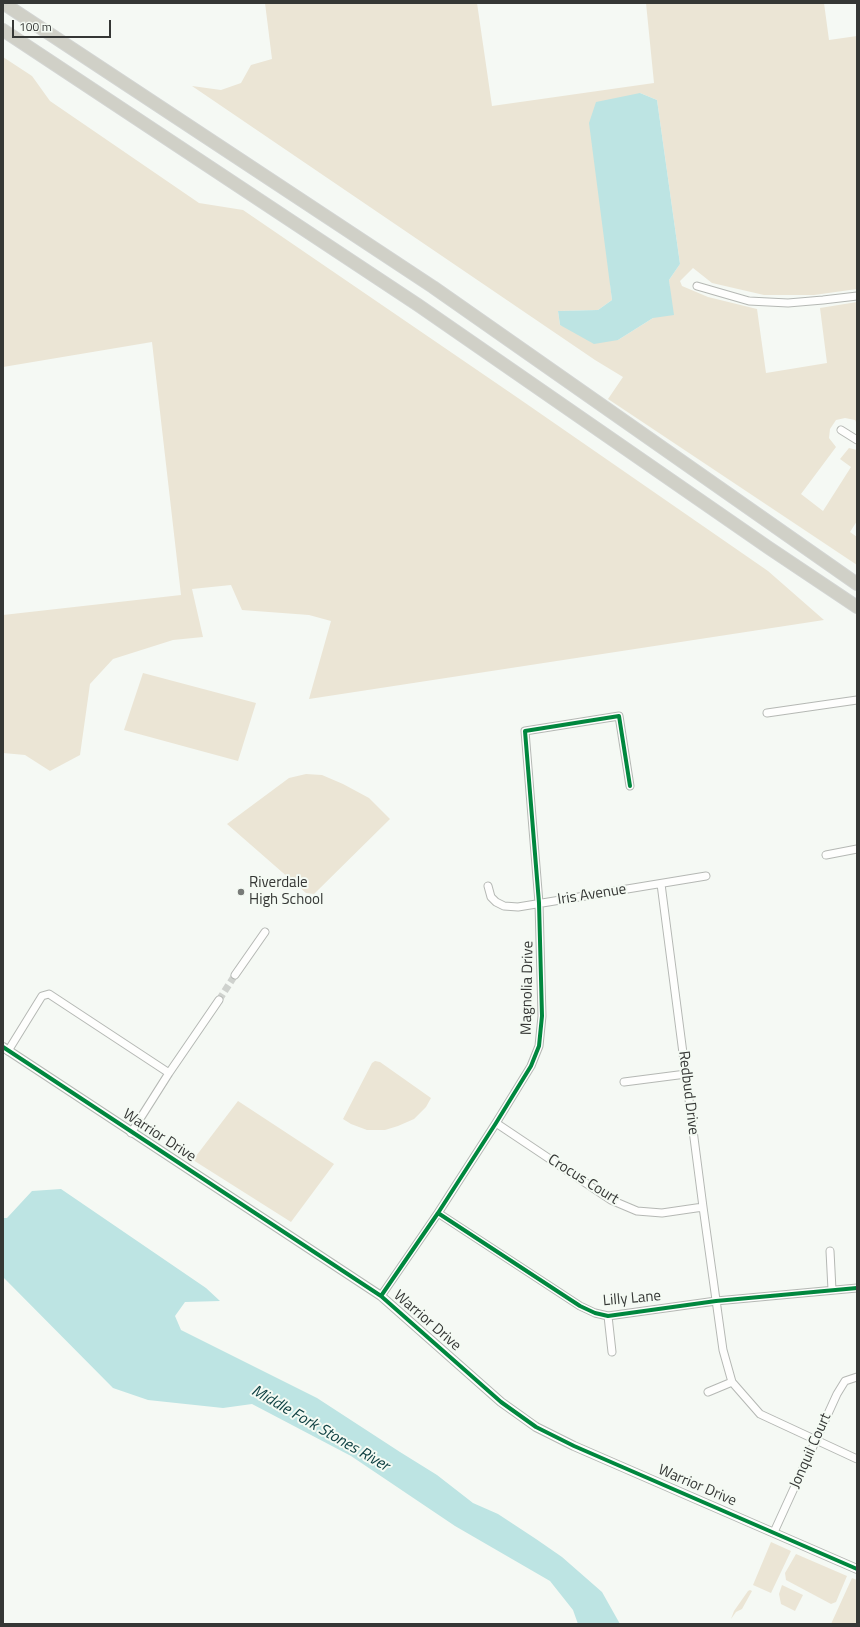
<!DOCTYPE html>
<html>
<head>
<meta charset="utf-8">
<style>
	body { margin:0 }
	#map { position:relative; width:860px; height:1627px; overflow:hidden; background:#f5f9f4; font-family:"Titillium Web",sans-serif }
	canvas { display:block }
	.frame { position:absolute; inset:0; border:4px solid #353735; pointer-events:none }
	.scale { position:absolute; left:12px; top:20px; width:99px; height:18px; box-sizing:border-box; border:2px solid #353735; border-top:0; padding-left:5px; font-size:12px; line-height:14px; white-space:nowrap; color:#353735; -webkit-text-stroke:3px #f4faf3; paint-order:stroke }
</style>
</head>
<body>
<div id="map">
<canvas width="860" height="1627"></canvas>
<div class="frame"></div>
<div class="scale">100 m</div>
</div>
<script>
const ctx = document.querySelector('canvas').getContext('2d');
ctx.lineJoin = 'round';
function fill(path, color) { ctx.fillStyle = color; ctx.fill(path, 'evenodd'); }
const shape = rows => new Path2D(rows.map(r => 'M' + r).join(''));
function trace(path, color, width, dash) { ctx.strokeStyle = color; ctx.lineWidth = width; ctx.lineCap = dash ? 'butt' : 'round'; ctx.setLineDash(dash || []); ctx.stroke(path); }
function drawText(font, color, halo, rows, align = 'center') {
  ctx.font = font + ' "Titillium Web",sans-serif'; ctx.lineWidth = 4; ctx.setLineDash([]); ctx.textBaseline = 'middle'; ctx.strokeStyle = halo; ctx.fillStyle = color; for (const [text, x, y, turn = 0] of rows) {
    ctx.save(); ctx.translate(x, y); ctx.rotate((+turn || 0) * Math.PI / 180); ctx.textAlign = isNaN(turn) ? turn : align; if (halo) ctx.strokeText(text, 0, 0); ctx.fillText(text, 0, 0); ctx.restore();
  }
}
const green = shape([
	[265,3,477,3,492,106,654,83,646,3,824,3,829,40,857,36,857,289,814,295,764,295,712,283,693,268,680,281,682,286,708,297,757,309,766,373,827,363,820,308,857,302,857,424,855,420,845,418,836,420,830,429,829,438,836,447,801,494,823,511,851,467,840,459,849,448,857,450,857,521,850,532,857,537,857,565,608,399,623,377,595,360,192,86,221,90,241,83,251,65,272,59],
	[640,93,657,100,680,264,669,280,670,295,653,318,618,340,560,325,558,311,598,310,612,300,610,283],
	[3,57,32,76,50,101,199,203,243,210,518,398,768,571,824,620,309,699,331,621,309,615,242,610,231,585,192,589,203,637,173,640,113,659,90,684,80,755,50,771,25,755,3,753,3,615,181,595,152,342,3,367],
	[143,673,256,703,238,761,124,730],
	[306,774,322,775,343,784,369,798,390,819,314,894,306,893,227,824,289,778],
	[375,1061,380,1062,431,1098,426,1107,414,1119,398,1126,385,1130,367,1130,351,1124,343,1119,372,1063],
	[238,1101,334,1164,291,1222,193,1160],
	[771,1542,791,1551,771,1593,753,1585],
	[796,1554,847,1576,836,1602,831,1604,786,1580,785,1573],
	[852,1578,857,1580,857,1624,831,1624],
	[782,1585,803,1595,795,1611,781,1604,779,1594],
	[750,1590,752,1591,742,1609,736,1612,731,1619,734,1611,748,1591]
]);
const water = shape([
	[640,93,657,100,680,264,669,280,674,315,653,318,618,340,594,344,560,325,558,311,598,310,612,300,589,123,596,102],
	[61,1189,206,1288,220,1301,185,1302,175,1316,181,1330,317,1398,400,1452,437,1475,473,1503,498,1514,536,1539,562,1557,602,1592,620,1624,578,1624,573,1610,550,1581,455,1526,351,1456,252,1404,223,1408,148,1400,113,1388,3,1277,3,1218,7,1218,32,1191]
]);
const minorTunnel = shape([
	[219,1000,235,975]
]);
const minor = shape([
	[697,286,749,301,788,303,823,300,857,296],
	[841,430,857,440],
	[767,713,857,700],
	[826,855,857,849],
	[661,884,703,1207,723,1350,732,1382,760,1414,857,1459],
	[488,886,491,897,496,902,504,906,518,907,706,876],
	[235,975,265,932],
	[8,1051,42,996,49,994,169,1073],
	[624,1082,686,1074],
	[496,1123,611,1200,637,1211,662,1213,703,1207],
	[131,1133,169,1073,219,1000],
	[438,1213,580,1306,595,1313,608,1316,716,1301,857,1288],
	[830,1251,832,1290],
	[381,1296,438,1213,496,1123,531,1066,539,1046,542,1016,539,903,525,731,619,716,630,786],
	[608,1316,612,1352],
	[708,1392,732,1382],
	[774,1532,837,1394,845,1381,857,1377]
]);
const tertiary = shape([
	[3,1047,381,1296,501,1402,536,1427,574,1446,857,1569]
]);
const motorway = shape([
	[3,3,433,287,857,584],
	[3,30,418,305,769,548,857,607]
]);
const cycleway = shape([
	[3,1047,381,1296,501,1402,536,1427,574,1446,857,1569],
	[438,1213,580,1306,595,1313,608,1316,716,1301,857,1288],
	[381,1296,438,1213,496,1123,531,1066,539,1046,542,1016,539,903,525,731,619,716,630,786]
]);
const markers = [
	[241,892,4,"#787b78"]
];
const poiNames = [
	["Riverdale",249,883],
	["High School",249,900]
];
const streetNames = [
	["Iris Avenue",592,895,-9],
	["Magnolia Drive",528,988,-89],
	["Redbud Drive",688,1093,83],
	["Warrior Drive",159,1136,33],
	["Crocus Court",583,1180,32],
	["Lilly Lane",632,1299,-5],
	["Warrior Drive",427,1321,41],
	["Jonquil Court",811,1451,-66],
	["Warrior Drive",697,1486,23]
];
const waterNames = [
	["Middle Fork Stones River",320,1429,30]
];
fill(green, '#ebe5d5');
fill(water, '#bde4e3');
trace(minorTunnel, '#cfd2ce', 7, [7, 3.5]);
trace(minor, '#b5b8b4', 9);
trace(tertiary, '#b5b8b4', 10);
trace(motorway, '#d3d5d3', 14);
trace(minor, '#fefefd', 7);
trace(tertiary, '#fefefd', 8);
trace(motorway, '#d0d0c7', 12);
trace(cycleway, '#00873e', 4);
for (const [x, y, r, color] of markers) { const dot = new Path2D(); dot.arc(x, y, r, 0, 2 * Math.PI); ctx.fillStyle = color; ctx.fill(dot); trace(dot, '#f4faf3', 1.5); }
drawText('15px', '#353735', '#f4faf3', poiNames, 'left');
drawText('15px', '#353735', '#f4faf3', streetNames);
drawText('italic 16px', '#0f4143', '#f4faf3', waterNames);
</script>
</body>
</html>
